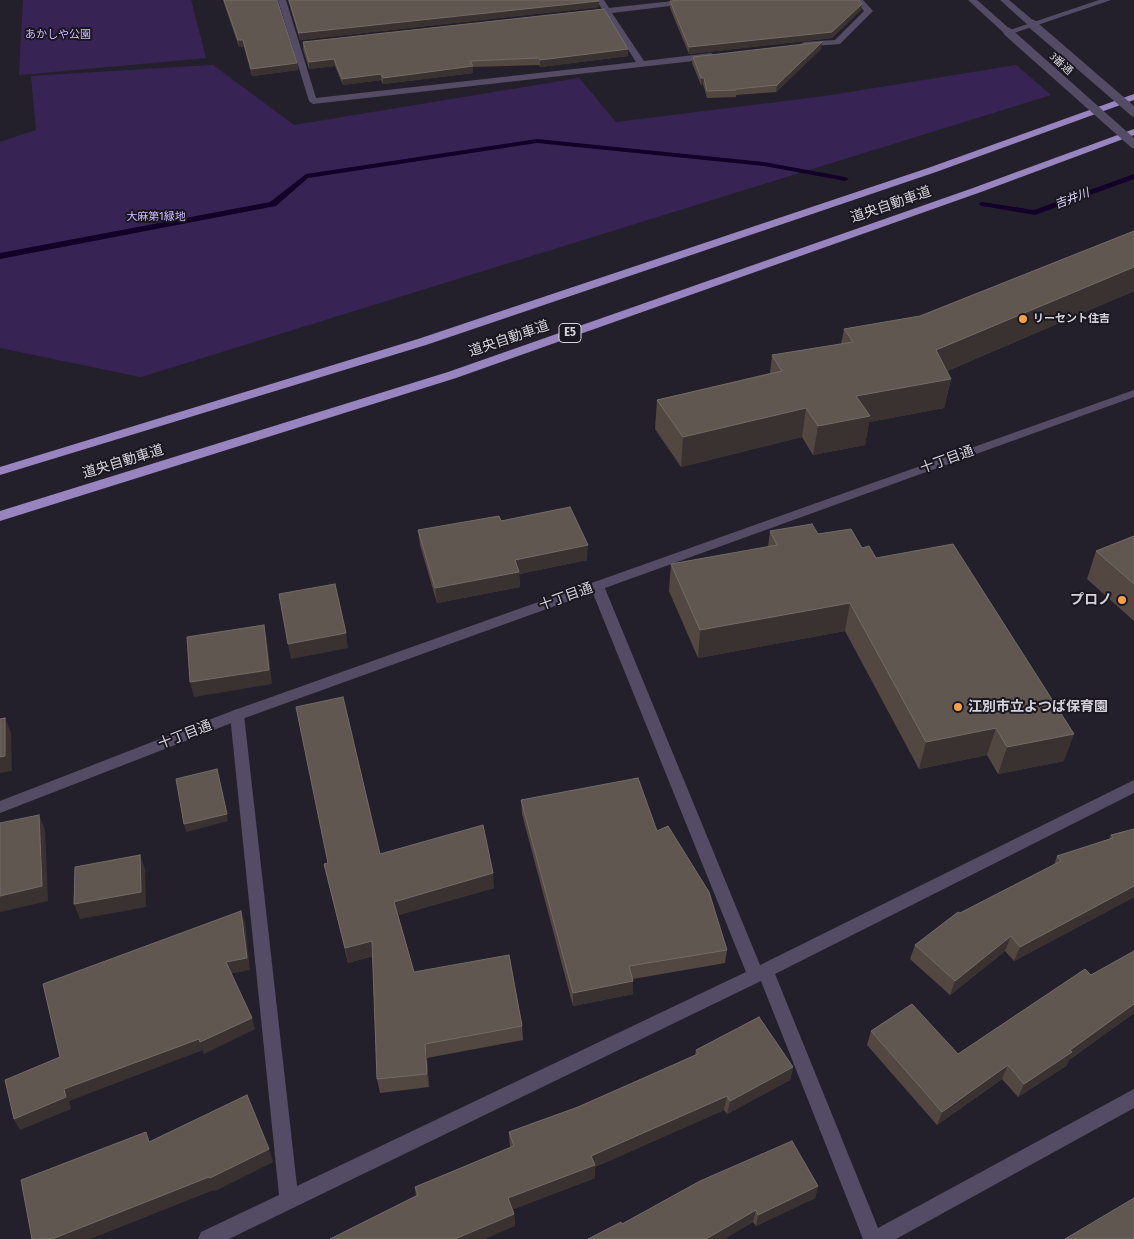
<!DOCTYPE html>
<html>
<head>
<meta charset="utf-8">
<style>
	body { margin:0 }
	canvas { display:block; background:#24202b }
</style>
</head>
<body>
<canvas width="1134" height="1239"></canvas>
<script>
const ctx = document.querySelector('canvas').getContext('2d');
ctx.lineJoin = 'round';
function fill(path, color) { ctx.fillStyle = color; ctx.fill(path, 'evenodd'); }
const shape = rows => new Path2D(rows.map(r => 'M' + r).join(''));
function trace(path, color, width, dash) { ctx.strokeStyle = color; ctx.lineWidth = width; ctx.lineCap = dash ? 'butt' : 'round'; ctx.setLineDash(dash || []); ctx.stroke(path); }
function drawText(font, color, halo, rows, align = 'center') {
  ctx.font = font + ' "Fira Sans Condensed","Noto Sans JP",sans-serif'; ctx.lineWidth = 4; ctx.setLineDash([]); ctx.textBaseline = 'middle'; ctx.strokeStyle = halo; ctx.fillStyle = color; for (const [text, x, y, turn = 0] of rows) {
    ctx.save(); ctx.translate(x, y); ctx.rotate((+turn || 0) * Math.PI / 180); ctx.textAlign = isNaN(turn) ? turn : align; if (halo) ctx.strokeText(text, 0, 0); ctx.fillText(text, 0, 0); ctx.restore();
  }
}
const green = shape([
	[23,0,191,0,206,58,19,75],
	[213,65,294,125,579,78,616,122,826,96,1016,65,1051,95,141,377,0,348,0,142,36,130,31,76]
]);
const stream = shape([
	[537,139,764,162,845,177,849,179,845,181,764,166,537,143,308,178,276,206,0,259,0,253,270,202,306,174,537,139],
	[1134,174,1134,179,1035,215,982,206,978,204,982,202,1034,210,1134,174]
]);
const minor = shape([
	[278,0,286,0,316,98,636,62,605,13,587,15,583,13,587,11,602,9,596,0,604,0,609,8,682,0,707,0,703,2,612,13,644,61,711,53,715,56,711,59,313,104,309,101,278,0],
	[855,0,863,0,873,11,840,44,801,47,800,45,804,42,835,40,864,11,855,0],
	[1099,0,1111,0,1011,34,1004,32,1099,0],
	[597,581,602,583,604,586,760,965,1134,780,1134,793,775,974,878,1228,1134,1089,1134,1108,896,1239,863,1239,761,981,229,1239,198,1239,201,1232,279,1195,230,715,232,711,237,709,242,711,244,715,297,1186,746,972,590,586,592,583,597,581]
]);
const tertiary = shape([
	[968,0,977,0,1011,30,1011,34,1005,34,968,0],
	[1000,0,1009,0,1035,22,1035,26,1029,26,1000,0],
	[1134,390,1134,397,242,719,0,813,0,801,232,711,1134,390]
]);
const motorway = shape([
	[1134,94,1134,100,936,172,426,345,0,475,0,467,418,339,928,168,1134,94],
	[1134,129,1134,135,981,192,456,378,0,521,0,511,448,372,973,188,1134,129]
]);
const tertiaryBridge = shape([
	[1032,24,1134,112],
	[1008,32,1134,144]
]);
const wall = shape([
	[223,0,277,0,297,63,298,70,252,76,244,47,239,47],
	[288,0,598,0,599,7,300,40],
	[670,1,862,4,861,10,832,38,689,54,670,8],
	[303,42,628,49,628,56,540,67,539,65,473,67,473,73,383,84,381,80,343,85,335,66,309,69,303,49],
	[821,49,776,92,736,95,736,97,707,98,703,84,701,85,692,63,693,57],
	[1134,231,1134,291,947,371,951,379,944,408,869,422,865,445,813,455,802,437,681,467,655,429,657,400,770,373,772,355,841,344,844,329,920,316],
	[501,521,587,560,519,574,520,587,437,603,420,545,418,530],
	[770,531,818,534,862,548,876,558,1064,761,998,774,987,755,919,769,845,631,698,658,669,591,671,564,768,547],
	[1134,536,1134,621,1087,579,1096,551],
	[521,800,657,831,727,950,725,963,633,979,633,994,573,1006,522,814],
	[1134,829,1134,897,1014,961,1005,951,950,995,910,959,915,945,960,913,1054,865,1057,856,1109,839,1111,835],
	[380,854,494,888,398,915,414,972,522,1026,523,1040,427,1058,429,1087,380,1093,377,1079,373,956,348,963,324,864],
	[1134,951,1134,1013,1069,1060,1066,1066,1018,1097,1002,1079,937,1125,867,1045,871,1031,958,1054,1091,975],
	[696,1050,793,1067,790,1080,727,1114,724,1110,595,1167,595,1178,513,1209,514,1214,515,1226,416,1196,415,1187,510,1147,509,1132,578,1107,695,1055],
	[818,1186,815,1198,756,1226,753,1222,724,1239,588,1239,622,1224]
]);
const shadedWall = shape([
	[599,1,599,7,300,40,299,33],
	[862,4,861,10,832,38,689,54,689,47],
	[238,40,243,40,244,47,239,47],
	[822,42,821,49,776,92,777,85],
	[628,49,628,56,540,67,540,60],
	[334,59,335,66,309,69,309,62],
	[297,63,298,70,252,76,251,69],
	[473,66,473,73,383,84,383,78],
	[381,74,381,80,343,85,342,79],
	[701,78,704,78,703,84,701,85],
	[1134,267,1134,291,930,378,936,350],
	[951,379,944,408,869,422,865,445,813,455,818,426,856,396],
	[806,408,802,437,681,467,683,437],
	[588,545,587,560,519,574,520,587,437,603,435,588,515,560],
	[850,603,845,631,698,658,700,630],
	[264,625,267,640,272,684,194,697,190,682],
	[346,633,348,648,291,659,288,644],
	[5,718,11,733,12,771,0,773,0,757],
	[996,728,987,755,919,769,926,742],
	[1074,734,1064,761,998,774,1007,747],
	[217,769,228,821,186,832,184,824],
	[39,815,45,830,48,901,0,912,0,896],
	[140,855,145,869,146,907,80,919,74,904],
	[493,873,494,888,396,916,394,902],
	[1134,886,1134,897,1014,961,1020,947],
	[241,911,245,923,250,970,229,974,226,962],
	[1011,936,1005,951,950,995,955,981],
	[372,941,375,955,348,963,345,948],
	[633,981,633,994,573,1006,573,993],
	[1134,1004,1134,1013,1069,1060,1066,1066,1018,1097,1024,1084],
	[252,1018,255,1029,204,1054,200,1042],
	[199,1039,203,1050,69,1101,71,1109,20,1130,14,1119,64,1089],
	[425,1044,427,1058,429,1087,427,1074],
	[1008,1065,1002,1079,937,1125,942,1112],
	[793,1067,790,1080,727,1114,730,1101],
	[727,1096,724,1110,595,1167,595,1178,509,1211,508,1198,591,1156],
	[269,1149,273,1162,215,1191,214,1190,90,1239,52,1239],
	[818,1186,815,1198,756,1226,758,1215],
	[756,1210,753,1222,724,1239,706,1239],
	[514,1214,515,1226,485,1239,455,1239]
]);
const building = shape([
	[224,0,277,0,297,63,251,69,243,40,238,40,224,0],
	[289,0,598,0,599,1,299,33,289,0],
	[679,0,859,0,862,4,832,32,689,47,670,1,679,0],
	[604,9,628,49,540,60,539,58,470,61,473,66,383,78,381,74,342,79,334,59,309,62,303,42,604,9],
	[822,42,777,85,736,89,736,90,707,91,704,78,701,78,693,57,822,42],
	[1134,231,1134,267,936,350,951,379,856,396,870,416,818,426,806,408,683,437,657,400,782,371,772,355,853,342,844,329,920,316,1134,231],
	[570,507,588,545,515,560,519,572,435,588,418,530,499,516,501,521,570,507],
	[812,524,818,534,851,529,862,548,869,546,876,558,953,544,1074,734,1007,747,996,728,926,742,850,603,700,630,671,564,777,545,770,531,812,524],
	[1134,536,1134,584,1096,551,1134,536],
	[335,584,346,633,288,644,279,594,335,584],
	[264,625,269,670,190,682,187,637,264,625],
	[343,697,380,854,483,825,493,873,394,902,414,972,509,955,522,1026,425,1044,427,1074,377,1079,372,941,345,948,324,864,328,863,296,707,343,697],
	[5,718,5,756,0,757,0,719,5,718],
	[217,769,227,814,184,824,176,779,217,769],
	[638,778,657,831,668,826,709,892,727,950,629,966,633,981,573,993,521,800,638,778],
	[39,815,42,886,0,896,0,823,39,815],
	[1134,829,1134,886,1020,947,1011,936,955,981,915,945,958,912,960,913,1061,861,1057,856,1113,838,1111,835,1134,829],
	[140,855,141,892,74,904,75,867,140,855],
	[241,911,247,958,226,962,252,1018,200,1042,199,1039,64,1089,66,1097,14,1119,5,1080,60,1057,43,984,241,911],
	[1134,951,1134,1004,1070,1050,1072,1052,1024,1084,1008,1065,942,1112,871,1031,912,1004,958,1054,1085,969,1091,975,1134,951],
	[759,1017,793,1067,730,1101,727,1096,591,1156,595,1165,508,1198,514,1214,455,1239,330,1239,418,1195,415,1187,514,1146,509,1132,578,1107,698,1054,696,1050,759,1017],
	[247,1095,269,1149,210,1178,209,1177,52,1239,32,1239,21,1180,146,1132,149,1142,247,1095],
	[792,1141,818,1186,758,1215,756,1210,706,1239,588,1239,621,1222,622,1224,700,1181,792,1141],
	[1134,1198,1134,1239,1065,1239,1134,1198]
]);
const markers = [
	[1023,319,5,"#f6a248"],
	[1122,600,5,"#f6a248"],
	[958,707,5,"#f6a248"]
];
const farParknames = [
	["あかしや公園",58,35],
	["大麻第1緑地",156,217]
];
const farStreetnames = [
	["3番通",1061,64,42]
];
const farPoinames = [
	["リーセント住吉",1033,319]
];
const farWaternames = [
	["吉井川",1072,199,-21]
];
const shields = [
	[570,333,22]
];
const shieldNames = [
	["E5",570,333]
];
const streetNames = [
	["道央自動車道",891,205,-19],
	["道央自動車道",509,339,-19],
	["十丁目通",947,460,-20],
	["道央自動車道",123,462,-17],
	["十丁目通",566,597,-20],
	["十丁目通",185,735,-21]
];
const poiNames = [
	["プロノ",1112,600],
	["江別市立よつば保育園",968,707,"left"]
];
fill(green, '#372455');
fill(stream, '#120029');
fill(minor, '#544c64');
fill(tertiary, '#544c64');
fill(motorway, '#9885bf');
trace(tertiaryBridge, '#544c64', 9);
fill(wall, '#524841');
fill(shadedWall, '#3a3231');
fill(building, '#605751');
trace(building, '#726b66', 1);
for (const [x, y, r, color] of markers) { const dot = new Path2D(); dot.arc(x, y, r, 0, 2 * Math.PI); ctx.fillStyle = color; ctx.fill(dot); trace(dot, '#1a1721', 2); }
drawText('11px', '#d1bbfe', '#1a1721', farParknames);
drawText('11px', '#d5d3da', '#1a1721', farStreetnames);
drawText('bold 11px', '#d5d3da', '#1a1721', farPoinames, 'left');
drawText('italic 12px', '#dfd5f7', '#1a1721', farWaternames);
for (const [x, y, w] of shields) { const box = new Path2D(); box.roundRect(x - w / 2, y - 9.5, w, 19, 4); ctx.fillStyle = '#1a1721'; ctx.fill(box); trace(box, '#d5d3da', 1); }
drawText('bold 12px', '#d5d3da', null, shieldNames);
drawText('14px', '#d5d3da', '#1a1721', streetNames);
drawText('bold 14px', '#d5d3da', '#1a1721', poiNames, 'right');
</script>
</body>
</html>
